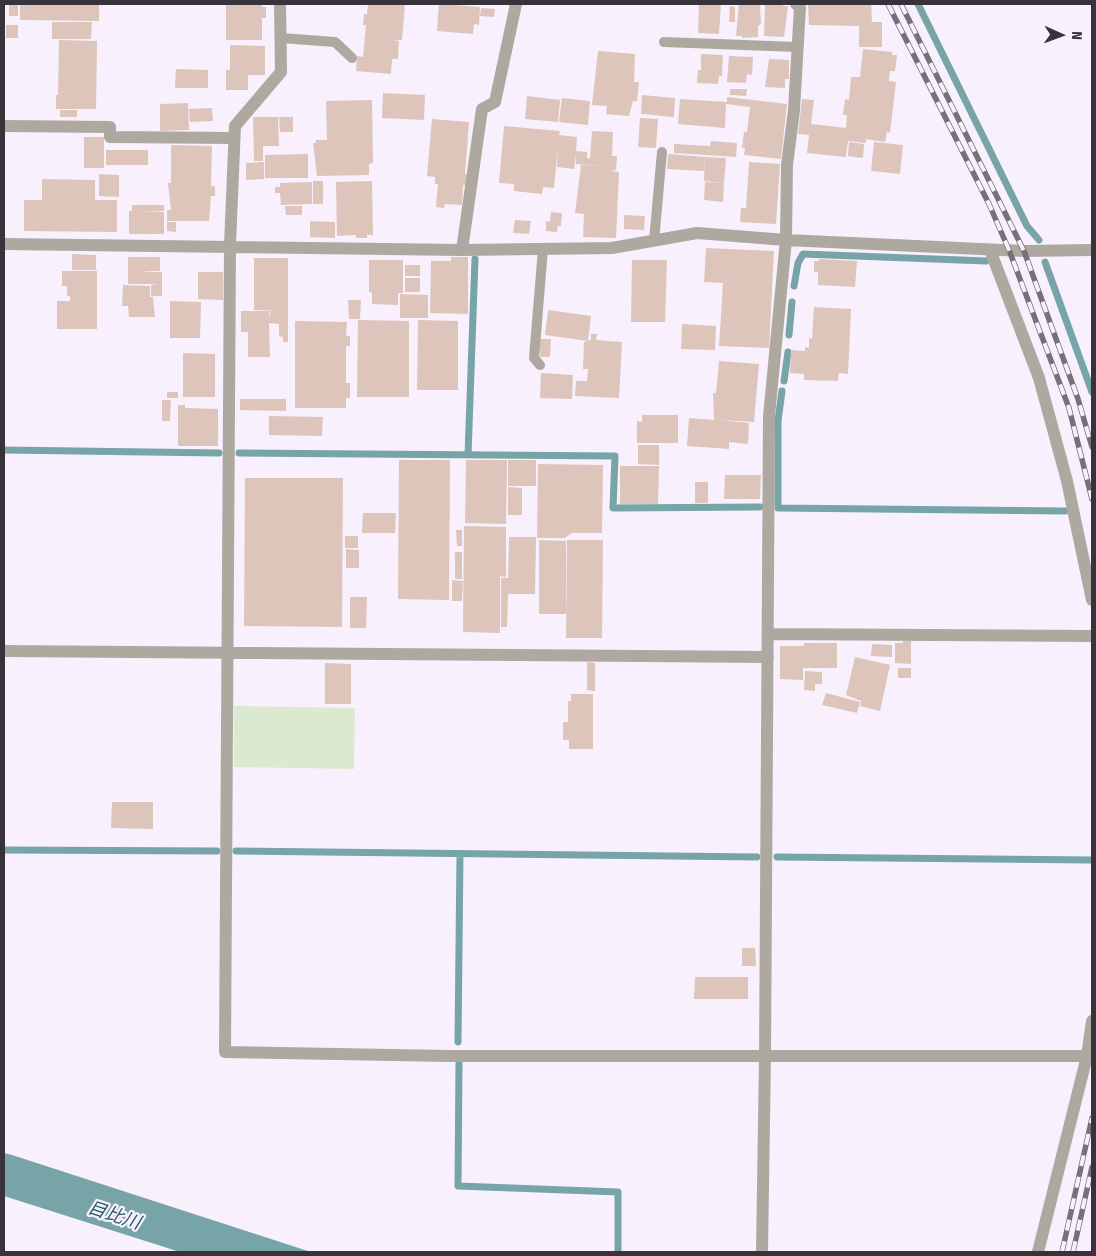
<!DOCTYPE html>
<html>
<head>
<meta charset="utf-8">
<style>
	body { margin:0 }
	#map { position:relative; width:1096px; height:1256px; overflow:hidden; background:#f8f0fd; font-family:"Fira Sans Condensed",sans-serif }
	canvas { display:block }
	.frame { position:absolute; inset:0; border:5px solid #38333b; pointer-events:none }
	.north { position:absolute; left:1036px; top:10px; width:50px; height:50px; -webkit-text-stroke:4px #f8f0fd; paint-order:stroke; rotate:92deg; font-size:14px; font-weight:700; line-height:20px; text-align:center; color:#38333b }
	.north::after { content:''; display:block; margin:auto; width:18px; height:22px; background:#38333b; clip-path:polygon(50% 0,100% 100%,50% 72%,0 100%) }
</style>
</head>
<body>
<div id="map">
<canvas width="1096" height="1256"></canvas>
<div class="frame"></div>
<div class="north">N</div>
</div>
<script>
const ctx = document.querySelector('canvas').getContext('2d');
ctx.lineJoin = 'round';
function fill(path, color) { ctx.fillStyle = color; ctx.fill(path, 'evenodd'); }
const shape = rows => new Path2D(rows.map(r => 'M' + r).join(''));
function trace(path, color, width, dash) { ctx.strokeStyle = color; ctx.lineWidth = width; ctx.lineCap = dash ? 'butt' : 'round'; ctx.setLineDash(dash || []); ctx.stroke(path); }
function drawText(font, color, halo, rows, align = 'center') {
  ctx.font = font + ' "Fira Sans Condensed","Noto Sans JP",sans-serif'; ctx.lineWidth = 4.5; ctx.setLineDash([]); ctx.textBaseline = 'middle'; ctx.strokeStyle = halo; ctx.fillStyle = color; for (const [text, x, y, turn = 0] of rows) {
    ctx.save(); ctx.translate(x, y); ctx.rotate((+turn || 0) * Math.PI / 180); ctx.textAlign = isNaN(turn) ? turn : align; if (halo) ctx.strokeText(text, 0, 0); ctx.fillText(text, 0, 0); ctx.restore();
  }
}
const green = shape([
	[234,706,355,708,354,769,234,767]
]);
const water = shape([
	[4,1153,12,1155,311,1252,180,1252,4,1196]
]);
const stream = shape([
	[918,4,1027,226,1039,240],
	[1045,262,1092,392],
	[794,286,798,263,803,254,986,261],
	[789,335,792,302],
	[784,381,788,352],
	[782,391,778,421,778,508,1065,511],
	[4,450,219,453],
	[239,453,615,456,613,508,760,507],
	[468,455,475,259],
	[4,850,217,851],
	[236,851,757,857],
	[777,857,1092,860],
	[458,1042,460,854],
	[459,1063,458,1186,618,1192,618,1252]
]);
const building = shape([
	[9,4,18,4,18,16,9,16],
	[20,4,99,4,99,21,20,20],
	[226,4,262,4,262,7,266,7,266,18,262,18,262,40,226,40],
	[368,4,405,4,402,40,393,40,399,41,398,59,392,59,391,74,356,71,357,56,363,57,366,25,363,25,364,14,367,14],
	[439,4,480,7,479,25,474,24,473,34,437,31],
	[699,4,721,4,719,34,698,33],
	[739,4,760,4,761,24,758,26,758,37,742,38,742,36,736,36],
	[767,4,783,4,783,6,788,6,784,37,764,36,765,5],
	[813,4,871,4,872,22,882,22,882,47,859,47,859,26,809,25,808,5],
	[730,6,735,7,735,22,729,22],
	[481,8,495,9,494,17,480,16],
	[52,22,92,22,91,39,52,39],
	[6,25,18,25,18,38,6,38],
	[59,40,97,41,96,109,56,109,56,95,58,95],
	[230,45,265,46,265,75,248,75,248,90,226,90,226,70,230,70],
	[863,49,892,52,892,55,897,55,895,71,890,71,889,81,896,82,890,133,887,132,885,142,866,139,866,143,848,141,846,157,807,153,809,135,798,134,802,99,814,100,811,124,846,128,847,115,843,115,845,99,849,100,851,77,860,77],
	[598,51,635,54,634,82,639,82,637,101,633,101,629,116,606,114,607,106,592,105],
	[701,54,723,55,722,76,719,76,718,84,697,83,698,70,701,70],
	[729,56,753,57,752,75,747,74,746,83,727,82],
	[769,59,789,60,789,79,785,79,785,88,765,87],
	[176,69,208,70,208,88,175,88],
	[730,89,747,89,746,96,730,95],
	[383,93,425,95,424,120,382,118],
	[642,95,675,98,674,117,641,114],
	[527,96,560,100,558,122,525,119],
	[727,97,787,104,781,159,744,155,745,148,742,148,744,132,747,132,750,107,726,104,725,128,678,124,680,99,727,102],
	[562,98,590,101,588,125,559,122],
	[372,100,373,163,369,164,369,175,317,176,313,143,316,143,316,140,327,140,326,101],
	[188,103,189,130,160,131,160,104],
	[212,108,213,121,190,122,189,109],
	[60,110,77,110,77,117,60,117],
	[253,117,278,117,279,146,263,146,263,161,254,161],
	[279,117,293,117,293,132,280,132],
	[640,118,658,119,656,148,638,147],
	[432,119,469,122,465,174,468,175,467,185,463,185,462,205,445,204,444,208,436,207,438,184,435,184,435,177,427,176],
	[504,126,560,131,559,135,577,137,576,151,587,152,587,158,590,159,592,131,613,132,612,156,617,156,616,170,611,171,619,172,616,238,583,237,584,214,575,213,581,165,601,166,576,164,576,155,574,169,557,167,558,145,554,188,543,187,542,194,514,191,514,184,499,183],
	[84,137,104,137,104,168,84,168],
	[711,141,737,143,736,157,674,153,674,144,710,146],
	[849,142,864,144,863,158,848,156],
	[874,142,903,145,900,174,871,171],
	[171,145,212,146,211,186,215,186,215,196,211,196,209,221,167,221,167,210,171,210,168,183,171,183],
	[106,150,148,150,148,165,106,165],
	[308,154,308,178,265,178,265,155],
	[668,154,705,157,704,171,667,169],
	[705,157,726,158,724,183,704,181],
	[264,162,264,179,246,180,246,163],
	[749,162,780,164,776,224,740,222,741,208,746,208],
	[99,174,119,175,119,197,99,196],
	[42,179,95,180,95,200,117,200,117,232,24,231,24,200,42,200],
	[313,181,323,181,323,204,313,204],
	[372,181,373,235,367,235,367,238,356,238,356,235,337,236,336,182],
	[312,182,312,204,281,205,280,193,275,193,275,187,280,187,280,183],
	[705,182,724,183,723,202,704,200],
	[132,205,164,205,164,211,142,211,164,212,164,234,129,234,129,211,132,211],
	[285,206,302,206,302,215,286,215],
	[551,212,562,213,561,226,558,226,557,232,546,231,546,221,550,222],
	[624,215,645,216,644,230,624,229],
	[515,220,531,221,529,234,513,233],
	[310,221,335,222,335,238,310,237],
	[167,222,176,222,176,232,167,231],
	[706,248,774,251,769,348,719,346,723,283,704,282],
	[72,254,96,255,96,270,72,270],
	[128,257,160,257,160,271,139,271,157,272,157,281,157,272,162,272,162,296,151,296,151,285,157,284,128,284],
	[451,257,468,257,468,314,430,313,431,261,451,261],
	[254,258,288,258,288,342,283,342,283,337,279,336,279,324,269,323,270,357,248,357,248,332,241,332,241,311,269,311,270,320,270,311,278,311,254,310],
	[819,259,857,261,855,287,818,285,818,272,814,272,814,261,819,261],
	[369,260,403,260,403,293,398,293,398,305,372,304,372,293,369,292],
	[632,260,667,260,665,322,631,322],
	[405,265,420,265,420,276,405,276],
	[62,271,97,271,97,329,57,329,57,301,70,301,70,296,67,296,67,286,62,286],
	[198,272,223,272,223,300,198,299],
	[405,278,420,278,420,292,405,292],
	[123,285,150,286,150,297,153,297,155,317,129,317,128,306,122,306],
	[400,294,428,295,428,318,400,318],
	[348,300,361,300,360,319,349,319],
	[170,301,201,302,200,338,170,338],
	[814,307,851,309,848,374,839,373,838,381,804,380,804,374,790,373,791,350,805,351,805,347,809,348,809,338,812,339],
	[548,310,591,316,588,341,545,335],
	[358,320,409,321,409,397,357,397],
	[418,320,458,321,458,390,417,390],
	[295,321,347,322,346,336,350,336,350,346,346,346,346,383,350,383,350,398,346,398,346,408,295,408],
	[682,324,716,326,715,350,681,349],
	[591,334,597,334,596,340,622,342,619,398,575,396,576,381,587,381,588,369,583,369,584,342,591,340],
	[540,339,551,339,550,357,540,357],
	[183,353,215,354,215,397,183,397],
	[719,361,759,364,754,422,719,420,749,423,748,444,729,442,729,449,687,446,689,418,714,420,713,393,716,393],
	[541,373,573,375,572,399,540,398],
	[167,392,178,392,178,398,167,398],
	[240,399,286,399,286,411,240,410],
	[162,400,171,400,170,421,162,421],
	[178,405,185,405,185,408,218,409,218,446,178,446],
	[642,415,678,415,678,443,637,443,637,421,642,422],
	[269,416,323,417,322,436,269,435],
	[638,445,659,445,659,465,638,464],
	[399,460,450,460,449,600,398,599],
	[466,460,507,460,506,524,465,523],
	[508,460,536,460,536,486,508,486],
	[538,464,603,465,602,533,572,533,565,538,537,538],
	[620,466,659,466,658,504,620,504],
	[725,475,761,475,760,499,724,499],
	[245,478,343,478,342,627,244,626],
	[695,482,708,482,708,503,695,503],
	[508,487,522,488,522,515,508,515],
	[363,513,396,513,395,533,362,533],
	[464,526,506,527,506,577,500,576,500,633,463,632],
	[456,530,462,530,462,546,457,546],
	[345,536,358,536,358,548,345,548],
	[509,537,536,537,535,594,508,594,507,627,501,627,501,578,508,578],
	[539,540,566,541,566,614,539,614],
	[567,540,603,540,602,638,566,638],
	[346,549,359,550,359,568,346,568],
	[455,552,462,552,462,579,455,579],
	[452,580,463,581,462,601,452,601],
	[350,597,367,597,366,628,350,628],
	[903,641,911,641,911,664,895,663,895,643,903,643],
	[804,643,837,643,837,668,803,668,803,680,780,679,780,646,804,646,804,660],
	[872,644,892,645,892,657,871,656],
	[855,657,890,665,880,711,860,706,861,701,846,695],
	[587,662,595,663,595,691,587,690],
	[325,663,351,664,351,704,325,704],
	[898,668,911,668,911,678,898,678],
	[805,671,822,672,822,684,815,684,815,691,804,690],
	[826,693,860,702,857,713,822,705],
	[571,694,593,694,593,749,569,749,569,740,563,740,563,722,568,722,568,701,571,701],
	[112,802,153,802,153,829,111,828],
	[742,948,755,948,756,966,742,966],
	[695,977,748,977,748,999,694,999]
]);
const service = shape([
	[281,38,335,42,352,58],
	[664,42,797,47],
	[654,241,662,152],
	[540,365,534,358,543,249]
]);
const minor = shape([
	[280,4,281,72,235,126,230,245,225,1052,449,1056,765,1056,769,416,786,240,787,165,794,110,800,7,796,4],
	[4,126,110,127,110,137,234,138],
	[4,244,462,250,612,248,697,233,786,240,1024,251,1092,250],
	[462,250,482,109,495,102,516,4],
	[990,250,1039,378,1067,481,1092,600],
	[768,634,1092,636],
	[4,651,768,657],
	[1087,1056,1092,1021],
	[762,1252,765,1056,1087,1056,1038,1252]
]);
const rail = shape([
	[888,4,989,204,1009,250,1069,408,1092,499],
	[901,4,1024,251,1078,399,1092,447],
	[1062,1252,1092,1118],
	[1073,1252,1092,1167]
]);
const waterNames = [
	["目比川",114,1216,18]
];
fill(green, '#dce9d1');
fill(water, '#76a4a7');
trace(stream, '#76a4a7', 7);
fill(building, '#ddc5bb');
trace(service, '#aea9a0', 10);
trace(minor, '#aea9a0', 12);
trace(rail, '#767079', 5.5);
trace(rail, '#f8f0fd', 4, [11]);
drawText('italic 18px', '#1e5e62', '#f8f0fd', waterNames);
</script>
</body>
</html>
